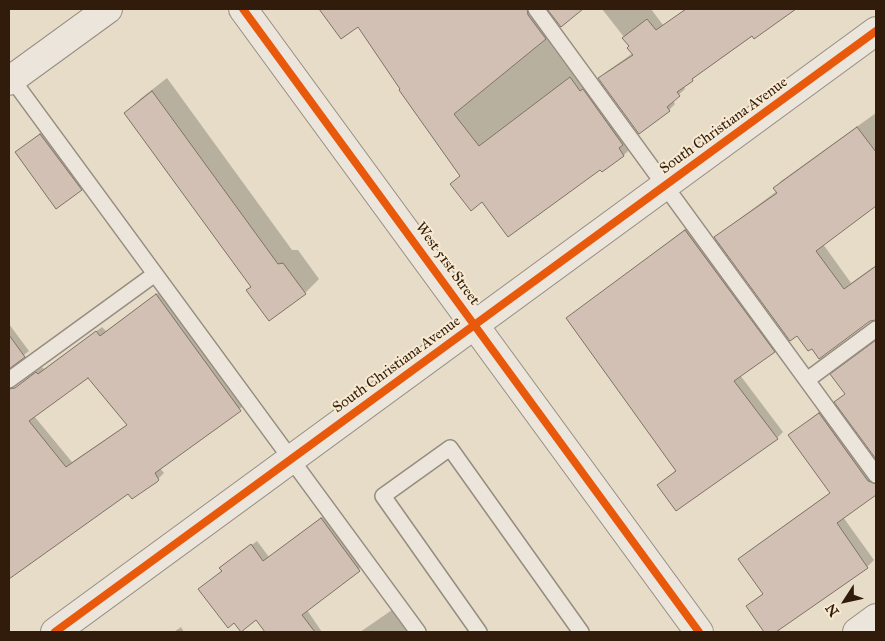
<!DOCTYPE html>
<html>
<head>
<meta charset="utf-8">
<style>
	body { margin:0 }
	#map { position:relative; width:885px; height:641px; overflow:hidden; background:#e7dcc7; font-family:"IM FELL Great Primer",serif }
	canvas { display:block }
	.frame { position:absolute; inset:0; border:10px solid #311c0b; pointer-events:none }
	.north { position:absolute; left:820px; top:576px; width:50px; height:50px; -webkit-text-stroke:4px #f8ead2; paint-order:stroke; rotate:235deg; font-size:14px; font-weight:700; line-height:20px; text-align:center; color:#311c0b }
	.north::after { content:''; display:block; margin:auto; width:18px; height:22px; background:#311c0b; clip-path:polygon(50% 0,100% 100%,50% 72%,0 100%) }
</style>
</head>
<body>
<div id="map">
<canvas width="885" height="641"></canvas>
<div class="frame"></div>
<div class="north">N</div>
</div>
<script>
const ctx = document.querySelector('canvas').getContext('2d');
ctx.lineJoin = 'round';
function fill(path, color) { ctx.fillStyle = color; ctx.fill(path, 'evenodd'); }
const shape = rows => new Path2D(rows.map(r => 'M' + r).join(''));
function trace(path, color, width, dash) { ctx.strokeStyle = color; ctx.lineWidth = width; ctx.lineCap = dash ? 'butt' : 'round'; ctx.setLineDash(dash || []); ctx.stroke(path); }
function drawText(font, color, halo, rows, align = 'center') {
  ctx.font = font + ' "IM FELL Great Primer",serif'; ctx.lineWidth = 4; ctx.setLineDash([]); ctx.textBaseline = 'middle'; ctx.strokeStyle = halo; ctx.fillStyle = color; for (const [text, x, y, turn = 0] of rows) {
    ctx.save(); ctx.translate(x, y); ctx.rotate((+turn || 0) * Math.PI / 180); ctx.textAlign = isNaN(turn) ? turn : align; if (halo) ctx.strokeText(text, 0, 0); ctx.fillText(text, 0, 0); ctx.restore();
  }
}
const shadow = shape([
	[328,9,437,9,442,17,453,9,535,9,630,149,624,155,601,168,482,201,452,184,461,175,358,25,324,13],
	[602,9,651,9,663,25,686,9,782,9,785,13,699,74,684,86,685,89,673,100,675,104,669,110,600,78,606,72,633,53,631,46],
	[167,78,292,250,298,250,319,279,305,293,252,286,125,114,140,99],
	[876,113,876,204,823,244,851,283,876,265,876,319,870,320,716,237,723,231,777,191,775,188,781,181],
	[45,130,86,184,81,189,16,152],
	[692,224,780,345,740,375,783,432,777,438,659,485,676,470,568,318],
	[162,290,246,404,160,468,164,473,156,481,128,492,9,578,9,400,18,393,15,388,42,367,44,369,102,327,106,331],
	[89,376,128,424,72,462,34,416],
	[9,324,29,351,9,367],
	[876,340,876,457,836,402,846,393,839,368],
	[826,407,876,475,876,493,843,517,874,560,867,567,774,632,765,632,747,606,764,593,739,559,746,553,831,492,790,435],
	[326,514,364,565,307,610,322,632,267,632,257,618,200,589,223,570,226,564,257,541,269,557],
	[402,603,423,632,360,632,363,630],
	[181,627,184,632,174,632]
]);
const building = shape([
	[319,9,527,9,528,15,546,39,454,114,479,146,570,77,580,91,583,89,623,145,619,148,624,156,602,172,600,170,508,237,482,202,471,211,450,184,460,176,399,90,400,89,358,27,341,39,319,9],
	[547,9,583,9,561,27,547,9],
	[686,9,796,9,754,39,752,36,692,79,693,81,677,92,680,96,667,107,670,111,639,134,598,78,633,55,627,48,629,46,622,38,647,19,656,30,686,9],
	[152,91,278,264,283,263,306,294,269,321,246,290,251,287,124,113,152,91],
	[857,127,876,152,876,206,816,251,844,289,876,266,876,320,870,321,819,359,812,349,808,351,797,336,790,341,714,237,777,193,773,188,857,127],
	[40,134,82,190,56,209,15,152,40,134],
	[685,230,775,352,734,381,778,439,676,511,657,485,676,471,566,318,685,230],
	[156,294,241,411,155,473,159,480,157,482,132,499,128,494,9,579,9,389,15,388,36,372,38,374,96,331,100,336,156,294],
	[88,378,127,425,66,467,29,421,88,378],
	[9,335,25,357,9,369,9,335],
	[876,340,876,459,834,402,845,394,830,374,876,340],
	[819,413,868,481,876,484,876,495,837,523,868,568,776,632,764,632,746,606,763,594,738,559,830,493,788,435,819,413],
	[321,518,360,571,302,615,315,632,265,632,256,620,241,632,234,623,228,628,198,589,222,571,219,568,251,544,263,561,321,518]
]);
const service = shape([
	[536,9,876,475],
	[12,79,418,632],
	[9,380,155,274],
	[807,380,876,329],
	[479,632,383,496,450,448,581,632]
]);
const minor = shape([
	[9,81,108,9],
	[55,632,876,31],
	[857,632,876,618]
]);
const tertiary = shape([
	[243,9,699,632]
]);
const cycleway = shape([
	[243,9,699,632],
	[55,632,876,31]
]);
const streetNames = [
	["South Christiana Avenue",724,126,-36],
	["West 51st Street",447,264,54],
	["South Christiana Avenue",397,365,-36]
];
fill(shadow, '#0003');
fill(building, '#d3c0b4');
trace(building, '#7c7366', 1);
trace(service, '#968d80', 18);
trace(minor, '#968d80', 30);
trace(tertiary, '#968d80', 30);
trace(service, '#ebe5db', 15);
trace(minor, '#ebe5db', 28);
trace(tertiary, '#ebe5db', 28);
trace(cycleway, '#e8590c', 8);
drawText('15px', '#311c0b', '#f8ead2', streetNames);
</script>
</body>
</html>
